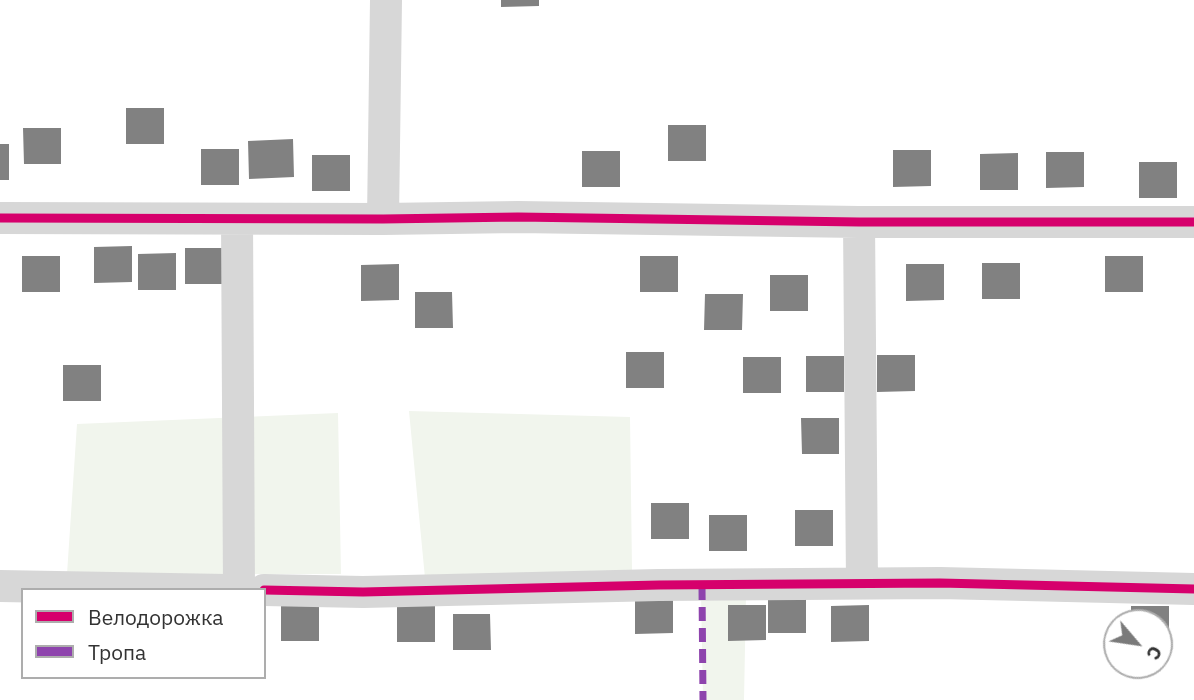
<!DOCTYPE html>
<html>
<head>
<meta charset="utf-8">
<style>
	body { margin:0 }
	#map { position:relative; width:1194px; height:700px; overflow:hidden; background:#fff; font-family:"IBM Plex Sans",sans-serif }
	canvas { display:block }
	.legend { position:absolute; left:21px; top:588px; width:245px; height:91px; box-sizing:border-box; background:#fff; border:2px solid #adadad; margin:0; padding:9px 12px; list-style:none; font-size:21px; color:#333 }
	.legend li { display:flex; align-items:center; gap:14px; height:35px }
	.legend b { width:35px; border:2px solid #adadad }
	.north { position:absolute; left:1103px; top:609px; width:70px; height:70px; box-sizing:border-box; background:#fff; border:2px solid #adadad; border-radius:50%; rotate:119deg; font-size:19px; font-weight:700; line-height:28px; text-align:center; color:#333 }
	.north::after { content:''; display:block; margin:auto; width:24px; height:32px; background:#7a7a7a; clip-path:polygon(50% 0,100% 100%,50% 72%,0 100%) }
</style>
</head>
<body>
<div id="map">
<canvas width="1194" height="700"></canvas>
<ul class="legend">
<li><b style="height:9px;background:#d6006c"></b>Велодорожка</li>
<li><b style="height:9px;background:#8e44ad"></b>Тропа</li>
</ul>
<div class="north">С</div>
</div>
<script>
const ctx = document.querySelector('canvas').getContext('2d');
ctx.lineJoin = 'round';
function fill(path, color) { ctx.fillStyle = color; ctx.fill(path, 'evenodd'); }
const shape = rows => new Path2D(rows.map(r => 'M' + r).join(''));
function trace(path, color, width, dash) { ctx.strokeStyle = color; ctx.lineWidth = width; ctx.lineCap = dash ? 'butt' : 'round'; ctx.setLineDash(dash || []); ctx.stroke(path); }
const green = shape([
	[409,411,630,417,632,570,425,578],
	[338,413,341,574,67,574,77,424],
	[701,594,746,595,744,700,703,700]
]);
const building = shape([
	[501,0,539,0,539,6,501,7],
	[126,108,164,108,164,144,126,144],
	[668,125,706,125,706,161,668,161],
	[23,128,61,128,61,164,24,164],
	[293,139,294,177,249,179,248,141],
	[0,144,9,144,9,180,0,180],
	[201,149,239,149,239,185,201,185],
	[893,150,931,150,931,186,893,187],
	[582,151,620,151,620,187,582,187],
	[1046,152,1084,152,1084,187,1046,188],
	[1018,153,1018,190,980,190,980,154],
	[312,155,350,155,350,191,312,191],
	[1139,162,1177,162,1177,198,1139,198],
	[132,246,132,282,94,283,94,247],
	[185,248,223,248,223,284,185,284],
	[176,253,176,290,138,290,138,254],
	[22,256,60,256,60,292,22,292],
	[640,256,678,256,678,292,640,292],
	[1105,256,1143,256,1143,292,1105,292],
	[982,263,1020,263,1020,299,982,299],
	[399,264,399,300,361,301,361,265],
	[906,264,944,264,944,300,906,301],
	[770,275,808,275,808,311,770,311],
	[415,292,452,292,453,328,415,328],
	[705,294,743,294,742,330,704,330],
	[626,352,664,352,664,388,626,388],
	[877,355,915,355,915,391,877,392],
	[806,356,844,356,844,392,806,392],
	[743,357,781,357,781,393,743,393],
	[63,365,101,365,101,401,63,401],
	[801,418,839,418,839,454,802,454],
	[651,503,689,503,689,539,651,539],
	[795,510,833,510,833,546,795,546],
	[709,515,747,515,747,551,709,551],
	[635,597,673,597,673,633,635,634],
	[768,597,806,597,806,633,768,633],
	[281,605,319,605,319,641,281,641],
	[728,605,766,605,766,640,728,641],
	[869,605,869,641,831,642,831,606],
	[397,606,435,606,435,642,397,642],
	[1131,606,1169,606,1169,642,1159,642,1159,623,1131,623],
	[453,614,490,614,491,650,453,650]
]);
const minor = shape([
	[0,218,383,219,518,217,859,222,1194,222],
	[237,219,239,590],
	[383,219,386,0],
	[859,222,862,583],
	[0,586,226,590],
	[264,590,363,592,659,585,940,583,1194,589]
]);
const quiet = shape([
	[702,586,703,700]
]);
const cycleway = shape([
	[0,218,383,219,518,217,859,222,1194,222],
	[264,590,363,592,659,585,940,583,1194,589]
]);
fill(green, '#f1f5ed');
fill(building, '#818181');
trace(minor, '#d7d7d7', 32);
trace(quiet, '#8e44ad', 7, [14, 7]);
trace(cycleway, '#d6006c', 9);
</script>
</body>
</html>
